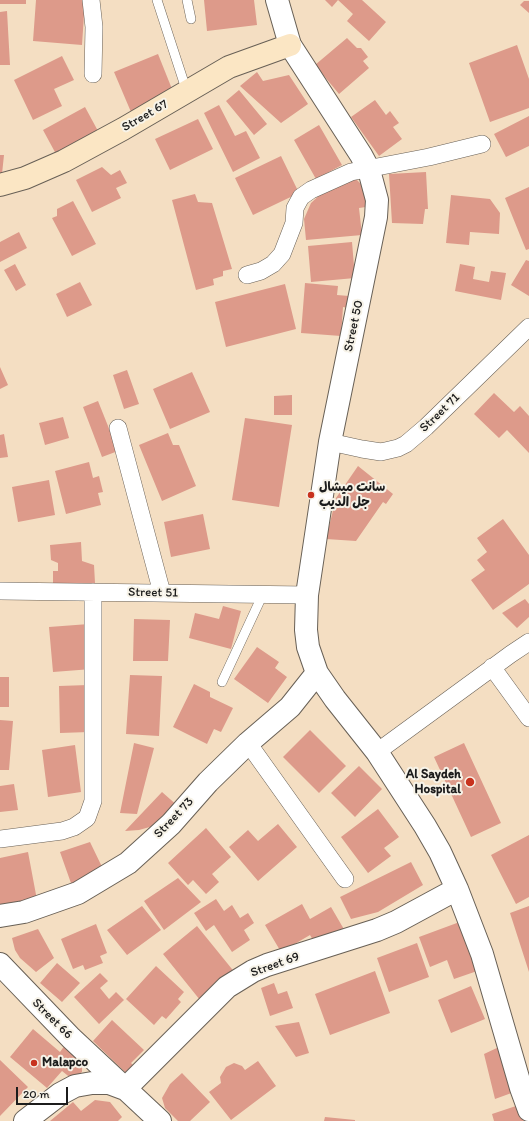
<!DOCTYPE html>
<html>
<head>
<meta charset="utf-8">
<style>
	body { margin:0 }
	#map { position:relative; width:529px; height:1121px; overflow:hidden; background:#f4dec2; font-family:Itim,sans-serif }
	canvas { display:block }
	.scale { position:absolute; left:16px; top:1087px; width:52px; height:18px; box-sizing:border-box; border:2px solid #1c1c1c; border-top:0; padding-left:5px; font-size:12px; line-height:14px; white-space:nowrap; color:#1c1c1c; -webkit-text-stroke:3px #f7f3e8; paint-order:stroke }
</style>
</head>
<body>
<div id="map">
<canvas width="529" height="1121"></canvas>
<div class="scale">20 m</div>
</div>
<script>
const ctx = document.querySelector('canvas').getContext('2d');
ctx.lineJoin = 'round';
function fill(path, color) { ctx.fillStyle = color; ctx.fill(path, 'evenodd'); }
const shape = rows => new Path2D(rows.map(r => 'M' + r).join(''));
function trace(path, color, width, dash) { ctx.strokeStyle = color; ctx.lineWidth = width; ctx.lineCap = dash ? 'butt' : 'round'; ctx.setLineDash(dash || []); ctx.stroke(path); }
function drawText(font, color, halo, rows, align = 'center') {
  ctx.font = font + ' Itim,"Playpen Sans Arabic",sans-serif'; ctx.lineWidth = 4; ctx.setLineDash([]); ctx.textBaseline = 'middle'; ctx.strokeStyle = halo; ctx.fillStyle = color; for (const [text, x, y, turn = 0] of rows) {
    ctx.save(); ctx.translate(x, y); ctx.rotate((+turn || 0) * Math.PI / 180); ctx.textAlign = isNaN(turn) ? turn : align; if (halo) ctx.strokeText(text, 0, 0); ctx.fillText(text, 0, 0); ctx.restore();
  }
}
const building = shape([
	[0,0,26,0,26,4,0,4],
	[36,0,85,0,82,45,33,41],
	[204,0,254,0,257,25,207,31],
	[325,0,362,0,386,22,369,41,347,21,353,14,338,0,332,7],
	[524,1,529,1,529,13,520,5],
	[7,11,10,65,0,65,0,12],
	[347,38,357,48,361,48,368,57,363,61,369,68,339,94,315,65],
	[517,45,529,79,529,108,490,122,469,63],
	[158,54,174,94,131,112,114,72],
	[62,56,74,80,54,89,62,106,33,120,14,80],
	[257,72,263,81,289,75,308,104,281,123,240,86],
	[239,90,267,124,254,135,226,101],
	[375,100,386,115,390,111,399,123,393,127,402,139,379,156,351,117],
	[219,105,235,136,246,131,260,158,233,172,204,113],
	[85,107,98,131,56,154,43,130],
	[529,116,529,146,506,157,494,134],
	[198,119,213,149,170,170,155,139],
	[319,125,342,165,316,179,294,140],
	[0,155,4,155,2,174,0,173],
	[281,156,299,193,253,215,235,178],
	[102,167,111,175,120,170,127,183,116,188,121,198,92,212,76,180],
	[426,172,428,209,425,209,423,224,392,223,389,174],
	[355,178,364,187,366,207,359,208,362,235,306,240,304,219,311,203,323,192],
	[529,187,529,249,526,250,505,198],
	[195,194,198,202,212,203,232,269,223,271,223,276,213,279,214,285,196,290,172,200],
	[451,195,490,199,500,213,499,234,470,232,469,245,446,243],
	[73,201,96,244,72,256,52,218,57,216,57,209],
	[19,232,27,248,0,262,0,242],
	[352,242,355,278,311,282,308,246],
	[526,260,529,261,529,296,511,285],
	[15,264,26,285,16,291,4,270],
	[460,264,475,267,473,279,489,282,491,271,506,273,501,300,455,291],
	[80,282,92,305,67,317,56,294],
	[305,283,338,286,337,295,349,296,348,308,343,307,341,336,301,333],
	[285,284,296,329,226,347,215,302],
	[0,367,8,385,0,389],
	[127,370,139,404,124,409,113,375],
	[192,372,210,412,170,429,153,389],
	[494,393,514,412,520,406,529,416,529,453,507,430,499,438,474,414],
	[292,395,292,415,274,415,274,396],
	[98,401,118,451,102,457,83,407],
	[63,417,69,438,45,445,39,423],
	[245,418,292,425,279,507,232,500],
	[168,433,173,445,179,445,196,486,162,501,139,445],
	[4,434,8,457,0,458,0,435],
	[89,462,93,478,99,476,103,492,98,493,101,505,66,514,55,471],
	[358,466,393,494,386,504,383,502,356,541,326,539,336,498],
	[49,480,55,515,18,522,12,487],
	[203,514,210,549,171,557,164,522],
	[503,519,529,555,529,584,493,610,471,580,485,570,477,560,487,552,477,538],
	[81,542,82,561,94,565,95,583,53,585,53,571,58,571,58,563,51,560,50,545],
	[525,599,529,604,529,617,517,628,502,613],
	[223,606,241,611,231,649,189,638,195,613,219,619],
	[134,619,170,620,168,661,133,661],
	[89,624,92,669,53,672,49,627],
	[257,647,279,662,275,668,287,677,268,703,234,679],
	[130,675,162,676,159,736,126,734],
	[0,677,9,677,9,707,0,707],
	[194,684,210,692,210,697,233,708,221,732,214,729,207,744,173,727],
	[88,685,89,732,60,733,59,686],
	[0,720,13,721,9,770,0,770],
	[310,730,346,766,319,793,283,757],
	[134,743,154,748,137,814,120,813],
	[464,743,501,823,471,837,434,757],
	[75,745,81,792,48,797,42,750],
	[359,766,382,789,355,817,331,793],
	[14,784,18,810,0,812,0,786],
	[162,792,179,807,164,823,139,830,125,831],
	[378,809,399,837,384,848,391,856,368,873,341,837],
	[278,824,297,847,258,881,229,847,248,830,258,841],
	[206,828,231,857,212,874,219,882,206,894,193,880,188,885,168,863],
	[529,835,529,897,516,904,491,855],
	[90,842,104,871,72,886,60,852],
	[28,852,37,900,0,907,0,858],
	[411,862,423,885,378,912,351,919,340,897],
	[178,878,201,902,164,930,144,901],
	[216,899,224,911,232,905,240,918,248,913,254,923,244,930,250,940,232,952,214,925,206,931,194,913],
	[302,904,310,919,331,907,345,931,317,947,310,935,281,952,265,925],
	[142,906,161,930,127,955,107,930],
	[529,906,529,972,510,913],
	[465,920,483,969,454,979,447,960,430,967,419,937],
	[96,924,107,953,100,956,103,963,85,970,83,965,73,969,61,939],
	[197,926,236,974,200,1000,163,954],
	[38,929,54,958,36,972,20,958,15,950,12,938],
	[417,943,429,977,389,992,377,958],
	[57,963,80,983,62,1002,40,983],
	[156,966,184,992,178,999,181,1002,166,1019,162,1016,154,1025,126,999],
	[375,971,390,1013,330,1035,315,994],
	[100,973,108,981,100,988,109,999,116,992,124,1000,99,1024,74,997],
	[274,983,278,994,287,991,293,1008,270,1016,261,988],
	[471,986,485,1019,451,1033,438,1000],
	[112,1020,144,1050,131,1063,135,1067,128,1075,93,1041],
	[299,1022,309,1053,296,1057,275,1026],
	[33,1029,60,1052,65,1045,82,1058,82,1072,72,1079,62,1071,47,1088,10,1057],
	[499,1047,517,1091,495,1099,484,1054],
	[0,1060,28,1087,0,1116],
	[258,1061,276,1086,231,1120,209,1092,221,1083,220,1077,226,1067,234,1063,242,1066,245,1070],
	[182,1073,210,1102,190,1121,178,1121,165,1108,162,1098,170,1084],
	[95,1100,110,1102,122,1117,118,1121,50,1121,73,1102,81,1111],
	[519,1105,524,1121,494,1121,492,1114],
	[325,1117,355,1120,355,1121,324,1121]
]);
const service = shape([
	[157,0,187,92],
	[187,0,191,19],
	[222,682,263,594]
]);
const minor = shape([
	[91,0,94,27,93,74],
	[247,275,261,271,273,264,282,254,294,223,295,208,301,197,311,190,351,172,429,157,482,144],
	[118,428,162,593],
	[330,442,362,449,381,452,398,448,406,444,426,427,529,327],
	[0,591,307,595],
	[492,667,529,718],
	[248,743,345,879],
	[377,752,511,654,529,642],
	[0,839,62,831,74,827,87,818,93,801,93,592]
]);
const tertiary = shape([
	[277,0,290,45,361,155,369,170,377,200,376,217,330,442,307,595,306,630,308,647,317,673,335,699,377,752,425,826,440,852,457,889,482,954,521,1088,529,1110],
	[0,916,24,912,78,893,128,863,171,824,208,782,248,743,290,707,317,673],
	[0,964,71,1038,160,1121],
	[25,1121,60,1094,75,1086,92,1083,109,1083,125,1089,227,987,253,971,267,965,377,930,396,922,457,889]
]);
const secondary = shape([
	[0,185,25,178,64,161,123,129,229,67,290,45]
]);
const markers = [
	[311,495,4,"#c8321e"],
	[470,782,5,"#c8321e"],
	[34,1063,4,"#c8321e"]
];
const streetNames = [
	["Street 67",145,116,-30],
	["Street 50",354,326,-78],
	["Street 71",440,413,-44],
	["Street 51",153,593,1],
	["Street 73",174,818,-46],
	["Street 69",275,965,-20],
	["Street 66",52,1019,45]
];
const poiNames = [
	["سانت ميشال",319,488],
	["جل الديب",319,503],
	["Al Saydeh",461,775,"right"],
	["Hospital",461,790,"right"],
	["Malapco",42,1063]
];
fill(building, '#dd9a8a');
trace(service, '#686056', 10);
trace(minor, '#686056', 18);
trace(tertiary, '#686056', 24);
trace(secondary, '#686056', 24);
trace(service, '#fff', 9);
trace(minor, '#fff', 17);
trace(tertiary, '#fff', 22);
trace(secondary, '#fbe6c4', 22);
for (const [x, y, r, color] of markers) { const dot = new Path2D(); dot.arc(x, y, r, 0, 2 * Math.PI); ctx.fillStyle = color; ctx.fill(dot); trace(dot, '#f7f3e8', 1.5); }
drawText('13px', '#1c1c1c', '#f7f3e8', streetNames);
drawText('bold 13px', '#1c1c1c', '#f7f3e8', poiNames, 'left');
</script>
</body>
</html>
